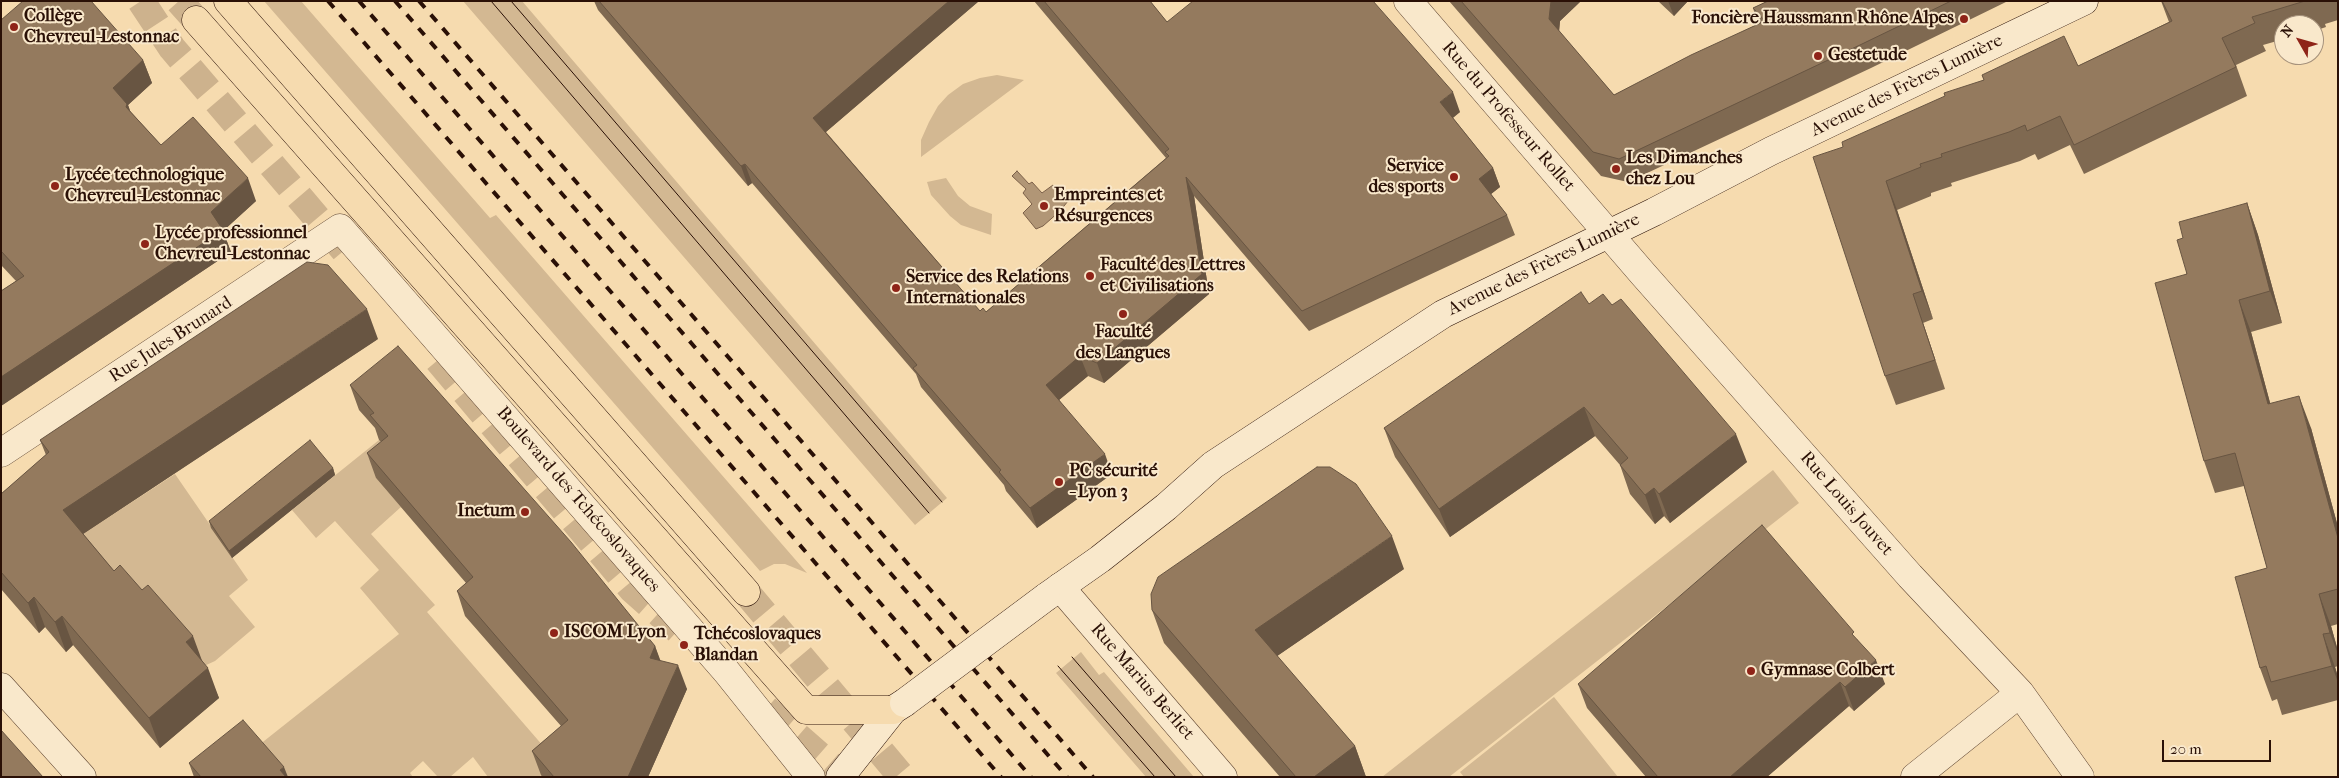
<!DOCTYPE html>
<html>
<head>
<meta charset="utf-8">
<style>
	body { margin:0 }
	#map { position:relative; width:2339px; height:778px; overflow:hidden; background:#f6dbaf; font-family:"IM FELL French Canon",serif }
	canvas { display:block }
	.frame { position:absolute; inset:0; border:2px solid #2a1006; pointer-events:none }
	.north { position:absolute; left:2274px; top:15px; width:50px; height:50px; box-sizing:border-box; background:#f9e8cb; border:1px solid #a6927c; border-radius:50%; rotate:308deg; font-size:14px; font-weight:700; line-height:20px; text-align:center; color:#2a1006 }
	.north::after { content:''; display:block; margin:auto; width:18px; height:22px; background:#8f2418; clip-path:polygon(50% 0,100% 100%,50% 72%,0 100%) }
	.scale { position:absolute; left:2162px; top:740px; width:109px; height:22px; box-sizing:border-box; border:2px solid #2a1006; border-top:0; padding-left:6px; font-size:15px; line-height:18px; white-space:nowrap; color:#2a1006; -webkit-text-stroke:4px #f9e8cb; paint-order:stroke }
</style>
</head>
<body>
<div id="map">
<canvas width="2339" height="778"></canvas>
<div class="frame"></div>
<div class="north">N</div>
<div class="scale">20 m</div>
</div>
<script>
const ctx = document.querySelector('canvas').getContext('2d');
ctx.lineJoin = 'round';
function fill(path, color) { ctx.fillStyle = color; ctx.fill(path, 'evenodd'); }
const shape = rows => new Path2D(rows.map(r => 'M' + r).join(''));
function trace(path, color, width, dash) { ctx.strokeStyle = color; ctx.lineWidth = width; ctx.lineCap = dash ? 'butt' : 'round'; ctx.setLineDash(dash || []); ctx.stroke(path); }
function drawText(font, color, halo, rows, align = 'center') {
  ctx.font = font + ' "IM FELL French Canon",serif'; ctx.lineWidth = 4; ctx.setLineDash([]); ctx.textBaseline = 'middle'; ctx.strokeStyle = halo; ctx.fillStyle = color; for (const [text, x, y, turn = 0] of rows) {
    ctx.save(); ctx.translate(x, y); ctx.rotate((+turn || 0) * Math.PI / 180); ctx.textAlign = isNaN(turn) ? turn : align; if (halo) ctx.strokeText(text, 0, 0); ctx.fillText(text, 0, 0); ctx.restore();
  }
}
const green = shape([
	[264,1,301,1,490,218,496,215,807,573,785,564,774,564,760,571],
	[463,1,522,1,947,498,915,525],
	[997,75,1024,80,921,157,921,140,929,122,938,106,948,95,963,84,980,78],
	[946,178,958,196,970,206,992,214,991,235,961,225,950,216,931,195,927,182],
	[379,440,397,460,376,478,401,507,371,534,435,605,427,612,557,762,539,777,488,777,473,757,450,777,438,777,423,761,410,773,413,777,278,777,254,749,399,634,360,588,379,570,335,521,316,538,292,510],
	[1773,470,1799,503,1449,777,1382,777],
	[175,474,248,580,229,596,255,627,215,661,204,666,77,538],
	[1081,652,1099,675,1104,672,1194,777,1146,777,1056,673],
	[1554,697,1618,777,1464,777,1460,772]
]);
const water = shape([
	[1017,171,1029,184,1032,182,1042,193,1053,185,1068,201,1060,211,1043,226,1036,229,1023,213,1032,204,1023,193,1026,189,1012,176,1017,171]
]);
const primaryTunnel = shape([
	[141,1,172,48,345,251],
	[179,1,196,20],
	[438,360,632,589,678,630],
	[746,592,902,777],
	[766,709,844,777]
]);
const street = shape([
	[1408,1,1643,274,1910,576,2020,693,2080,777],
	[1,453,340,228,726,671,811,777],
	[1060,587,1223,777],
	[1,687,82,777],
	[1915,777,2020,693]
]);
const secondary = shape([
	[1046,597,1100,559,1166,507,1213,465,1443,314,1654,212,1771,151,2084,1],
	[840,777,893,710,904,703]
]);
const primary = shape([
	[228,1,746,592],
	[196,20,806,710,893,710]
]);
const tram = shape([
	[491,1,929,513],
	[511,1,942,502],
	[1072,657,1176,777],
	[1058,666,1155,777]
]);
const rail = shape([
	[328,1,1001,777],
	[359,1,1031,777],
	[395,1,1067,777],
	[419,1,1093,777]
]);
const secondaryBridge = shape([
	[904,703,1046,597]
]);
const wall = shape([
	[594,1,979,1,826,132,980,311,986,312,1166,158,1034,1,1150,1,1167,22,1460,112,1453,118,1493,168,1500,187,1491,194,1507,215,1515,235,1309,331,1194,196,1209,294,1104,383,1088,376,1059,400,1112,474,1037,528,1006,491,1004,485,921,387,916,374,752,183,748,186,598,10],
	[1449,1,1581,1,1560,21,1559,31,1614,95,1758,24,1753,8,1768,1,2008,1,1871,68,1628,182,1601,176],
	[1658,1,1688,1,1674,16],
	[2161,1,2338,1,2338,20,2325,24,2326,27,2314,31,2314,25,2284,25,2284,39,2263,45,2266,51,2236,65,2247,96,2084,174,2070,145,2038,160,2035,154,2020,161,1951,183,1952,186,1931,193,1931,196,1897,210,1933,319,1923,323,1945,389,1896,405,1885,376,1843,147,1984,80,1982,75,2078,66,2169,22],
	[1,20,143,60,152,83,128,105,130,111,161,145,256,201,223,231,231,252,1,406,1,291,16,281,1,265],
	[2247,203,2258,235,2282,323,2251,332,2270,403,2311,428,2338,527,2338,624,2331,626,2338,651,2338,666,2335,667,2338,677,2338,700,2282,715,2277,699,2272,701,2260,668,2267,568,2244,486,2215,493,2204,461,2183,238],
	[1589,304,1612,305,1747,462,1670,523,1664,516,1655,524,1630,494,1620,465,1595,436,1450,537,1395,457,1384,428],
	[378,339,83,534,114,571,203,662,219,698,160,748,73,645,66,652,45,627,39,633,1,589,1,494,46,455,40,440],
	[350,385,655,646,660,661,687,689,648,777,542,777,541,775,532,751,561,726,465,616,457,591,466,583,376,478,367,453,381,442,379,440,375,428,359,410],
	[333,468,335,475,232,558,211,528,209,521],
	[1404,569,1277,656,1355,746,1366,777,1280,777,1164,643,1152,610],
	[1857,639,1885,684,1854,711,1849,706,1767,777,1646,777,1587,708,1578,684],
	[189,763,288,777,194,777]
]);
const shadedWall = shape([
	[949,1,979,1,820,137,813,118],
	[1551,1,1581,1,1560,21,1558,43,1549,19],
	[1668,1,1688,1,1674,16],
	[143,60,152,83,128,105,136,127,113,88],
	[1453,92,1460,112,1447,122,1440,102],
	[745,164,752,183,748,186,741,166],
	[1493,168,1500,187,1486,198,1479,179],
	[1186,177,1194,196,1209,294,1104,383,1097,363],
	[248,178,256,201,223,231,231,252,1,406,1,377,211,212],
	[1886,181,1897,210,1933,319,1922,291],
	[2247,203,2258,235,2282,323,2270,291],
	[1913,294,1923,323,1945,389,1935,360],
	[2239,300,2251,332,2279,436,2268,404],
	[367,309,378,339,74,540,63,510],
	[1080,356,1088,376,1053,405,1046,385],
	[2299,396,2311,428,2338,527,2338,538],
	[1584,407,1595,436,1450,537,1439,509],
	[1736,434,1747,462,1670,523,1659,494],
	[1105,454,1112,474,1037,528,1030,508],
	[333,468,335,475,232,558,229,551],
	[1654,488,1664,516,1655,524,1645,495],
	[1392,536,1404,569,1267,663,1255,630],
	[2319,594,2331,626,2338,651,2338,654,2330,633],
	[34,597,45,627,39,633,28,603],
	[62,616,73,645,66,652,55,622],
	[2323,634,2335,667,2338,677,2338,682,2332,666],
	[193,636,204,666,186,642],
	[655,646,664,670,650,658],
	[1876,660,1885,684,1854,711,1845,687],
	[678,665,687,689,648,777,628,777],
	[208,668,219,698,160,748,149,718],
	[1840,682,1849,706,1767,777,1730,777],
	[1355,746,1366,777,1314,777],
	[284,767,288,777,282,777,280,770]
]);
const building = shape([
	[23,1,91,1,143,60,113,88,127,104,126,107,161,145,193,117,248,178,211,212,223,230,1,377,1,291,24,276,1,251,1,20,23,1],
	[599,1,949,1,813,118,980,311,983,308,986,312,1169,156,1165,152,1169,149,1044,1,1150,1,1167,22,1193,1,1373,1,1453,92,1440,102,1493,168,1479,179,1507,215,1302,311,1186,177,1202,274,1097,363,1080,356,1046,385,1105,454,1030,508,999,472,1001,470,913,368,917,365,745,164,741,166,599,1],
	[1461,1,1551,1,1549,19,1614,95,1691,55,1765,21,1753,8,1768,1,1951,1,1862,44,1619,159,1593,152,1461,1],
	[2162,1,2305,1,2252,17,2255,23,2222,38,2236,67,2074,145,2060,116,2027,131,2025,125,2009,132,1941,154,1942,157,1920,164,1921,167,1886,181,1922,291,1913,294,1935,360,1885,376,1813,157,1843,147,1842,142,1945,96,1944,93,1984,80,1982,75,2064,36,2078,66,2172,21,2162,1],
	[2247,203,2270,291,2239,300,2268,404,2299,396,2338,538,2338,589,2319,594,2330,633,2323,634,2332,666,2271,682,2266,666,2260,668,2235,577,2267,568,2235,453,2204,461,2155,283,2187,274,2177,240,2183,238,2179,222,2247,203],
	[307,262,328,265,367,309,63,510,114,571,120,565,142,590,148,585,193,636,186,642,208,668,149,718,62,616,55,622,34,597,28,603,1,572,1,494,49,452,40,440,307,262],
	[1581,292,1589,304,1603,294,1612,305,1621,299,1736,434,1659,494,1654,488,1645,495,1620,465,1628,458,1584,407,1439,509,1384,428,1581,292],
	[398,346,571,542,655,646,650,658,678,665,628,777,554,777,532,751,568,720,457,591,473,577,367,453,388,436,370,415,374,413,350,385,398,346],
	[310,440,333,468,229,551,209,521,310,440],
	[1317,467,1330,467,1356,484,1392,536,1255,630,1355,746,1314,777,1296,777,1152,610,1151,594,1158,577,1317,467],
	[1762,525,1854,632,1852,634,1876,660,1845,687,1840,682,1730,777,1658,777,1578,684,1762,525],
	[243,720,284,767,280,770,286,777,201,777,189,763,243,720],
	[1,730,43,777,1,777,1,730]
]);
const markers = [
	[1964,19,5,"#8f2418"],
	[14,27,5,"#8f2418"],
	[1818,56,5,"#8f2418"],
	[1616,169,5,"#8f2418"],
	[1454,177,5,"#8f2418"],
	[55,186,5,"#8f2418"],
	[1044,206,5,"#8f2418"],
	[145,244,5,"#8f2418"],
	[1090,276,5,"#8f2418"],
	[896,288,5,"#8f2418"],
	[1123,314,5,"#8f2418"],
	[1059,482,5,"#8f2418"],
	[525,512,5,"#8f2418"],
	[554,633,5,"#8f2418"],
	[684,645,5,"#8f2418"],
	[1751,671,5,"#8f2418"]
];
const poiNames = [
	["Collège",24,17],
	["Chevreul-Lestonnac",24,38],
	["Foncière Haussmann Rhône Alpes",1954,19,"right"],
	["Gestetude",1828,56],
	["Les Dimanches",1626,159],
	["chez Lou",1626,180],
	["Service",1444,167,"right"],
	["des sports",1444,188,"right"],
	["Lycée technologique",65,176],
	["Chevreul-Lestonnac",65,197],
	["Empreintes et",1054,196],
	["Résurgences",1054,217],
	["Lycée professionnel",155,234],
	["Chevreul-Lestonnac",155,255],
	["Faculté des Lettres",1100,266],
	["et Civilisations",1100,287],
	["Service des Relations",906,278],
	["Internationales",906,299],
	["Faculté",1123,333,"center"],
	["des Langues",1123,354,"center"],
	["PC sécurité",1069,472],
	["- Lyon 3",1069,493],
	["Inetum",515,512,"right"],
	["ISCOM Lyon",564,633],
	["Tchécoslovaques",694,635],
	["Blandan",694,656],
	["Gymnase Colbert",1761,671]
];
const streetNames = [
	["Avenue des Frères Lumière",1907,86,-26],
	["Rue du Professeur Rollet",1508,117,49],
	["Avenue des Frères Lumière",1544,265,-26],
	["Rue Jules Brunard",171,340,-33],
	["Boulevard des Tchécoslovaques",578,500,49],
	["Rue Louis Jouvet",1846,504,49],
	["Rue Marius Berliet",1142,682,49]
];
fill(green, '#d3b892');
fill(water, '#b19676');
trace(water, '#7b6049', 1);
trace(primaryTunnel, '#cdb28d', 28, [28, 14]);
trace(street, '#5d4330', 29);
trace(secondary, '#2a1006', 29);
trace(primary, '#2a1006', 29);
trace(street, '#f9e8cb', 28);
trace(secondary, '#f9e8cb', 28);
trace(primary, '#f6dbaf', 28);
trace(tram, '#2a1006', 1);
trace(rail, '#2a1006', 4, [9, 9]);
trace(secondaryBridge, '#2a1006', 29, []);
trace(secondaryBridge, '#f9e8cb', 28);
fill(wall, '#7f6951');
fill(shadedWall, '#685542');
fill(building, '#947a5e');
trace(building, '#685542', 1);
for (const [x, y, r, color] of markers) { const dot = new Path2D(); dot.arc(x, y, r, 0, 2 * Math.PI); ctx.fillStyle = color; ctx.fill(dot); trace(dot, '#f9e8cb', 2); }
drawText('bold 18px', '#2a1006', '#f9e8cb', poiNames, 'left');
drawText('18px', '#2a1006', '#f9e8cb', streetNames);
</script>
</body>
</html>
